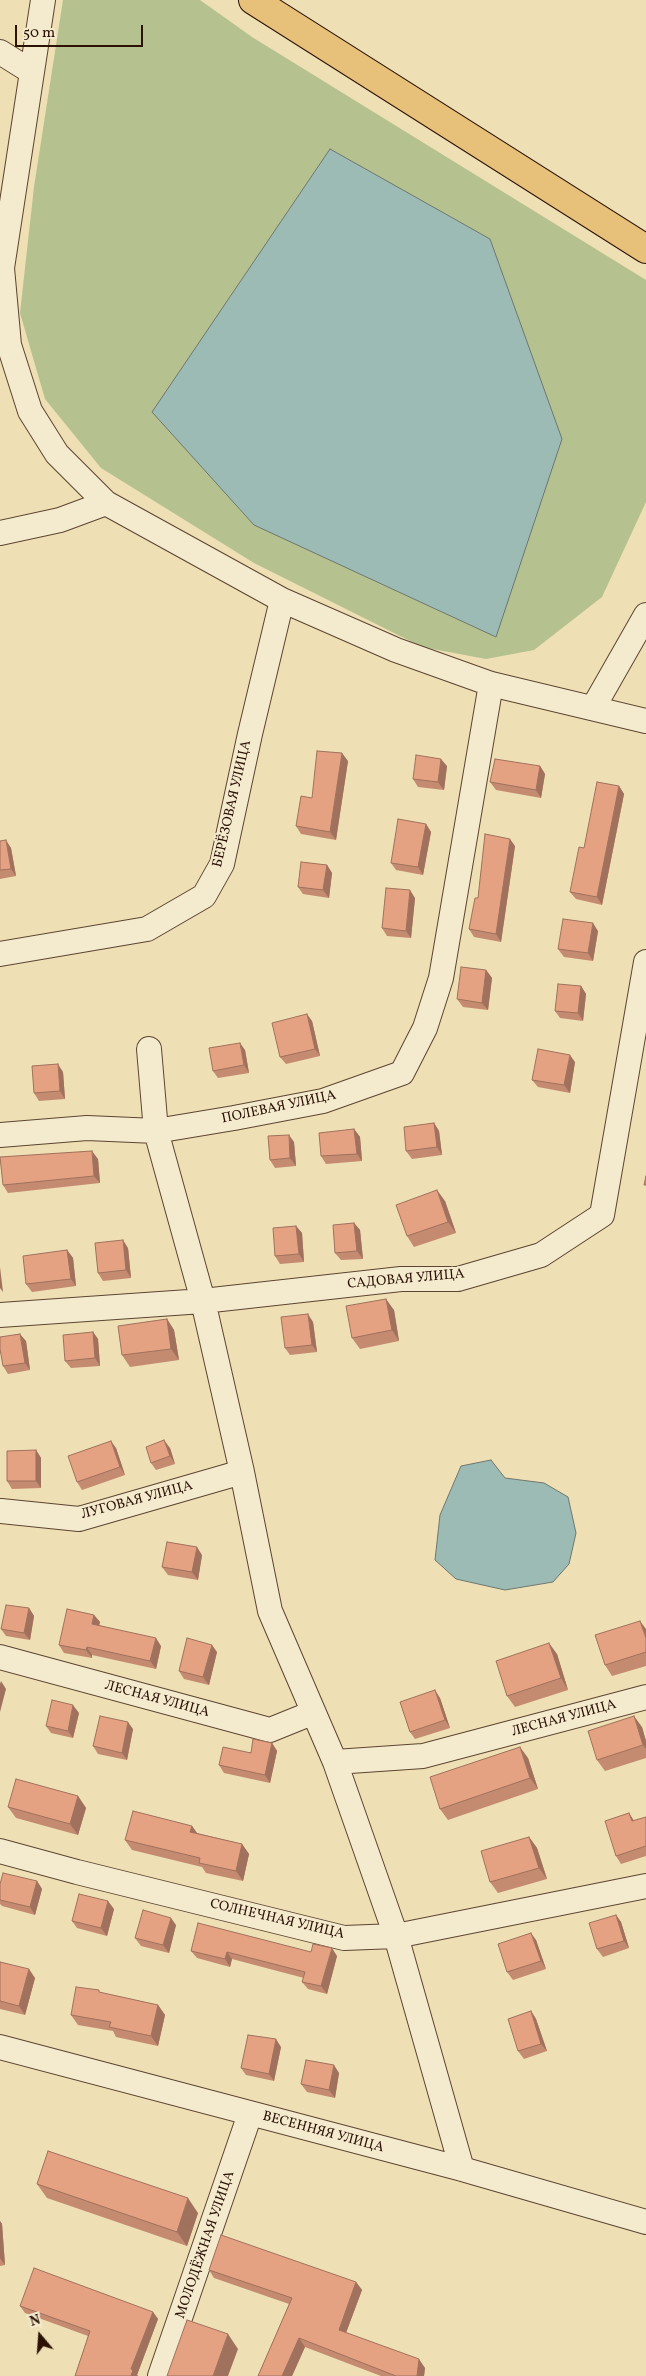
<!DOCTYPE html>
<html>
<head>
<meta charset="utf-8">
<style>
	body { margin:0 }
	#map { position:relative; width:646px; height:2376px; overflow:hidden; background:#eedfb4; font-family:Vollkorn,serif }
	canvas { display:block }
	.north { position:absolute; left:15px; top:2311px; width:50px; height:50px; -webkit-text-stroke:4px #f4eace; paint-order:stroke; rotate:342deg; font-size:14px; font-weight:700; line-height:20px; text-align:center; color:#2b1205 }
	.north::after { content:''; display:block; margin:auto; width:18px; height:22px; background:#2b1205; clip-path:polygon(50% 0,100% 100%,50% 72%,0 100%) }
	.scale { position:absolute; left:15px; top:25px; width:128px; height:22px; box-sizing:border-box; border:2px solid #2b1205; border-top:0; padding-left:6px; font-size:15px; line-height:18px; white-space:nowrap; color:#2b1205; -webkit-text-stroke:4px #f4eace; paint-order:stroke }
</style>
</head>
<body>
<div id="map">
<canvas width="646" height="2376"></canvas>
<div class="north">N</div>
<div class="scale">50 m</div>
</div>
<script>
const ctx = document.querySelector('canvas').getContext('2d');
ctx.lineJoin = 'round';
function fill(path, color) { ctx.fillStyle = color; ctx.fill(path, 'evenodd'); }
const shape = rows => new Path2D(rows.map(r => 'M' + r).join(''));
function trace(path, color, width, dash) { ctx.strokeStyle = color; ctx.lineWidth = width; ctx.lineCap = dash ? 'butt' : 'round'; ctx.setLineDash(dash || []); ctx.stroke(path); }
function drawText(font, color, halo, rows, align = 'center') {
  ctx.font = font + ' Vollkorn,serif'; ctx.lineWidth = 4.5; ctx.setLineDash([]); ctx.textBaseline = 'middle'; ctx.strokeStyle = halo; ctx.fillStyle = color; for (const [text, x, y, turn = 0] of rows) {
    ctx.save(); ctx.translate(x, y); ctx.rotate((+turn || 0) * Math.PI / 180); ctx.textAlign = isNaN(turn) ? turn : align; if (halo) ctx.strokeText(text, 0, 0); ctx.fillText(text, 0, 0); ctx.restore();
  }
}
const green = shape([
	[63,0,200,0,252,37,646,280,646,502,602,597,534,650,486,659,422,647,254,563,101,468,45,399,20,313,34,187]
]);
const water = shape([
	[330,149,490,239,562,439,496,637,254,525,152,412,330,149],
	[491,1460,505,1478,544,1483,568,1497,576,1533,569,1564,553,1582,505,1590,456,1579,435,1560,440,1515,461,1466,491,1460]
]);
const minor = shape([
	[43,0,2,268,9,345,30,411,57,454,106,503,282,600,396,650,491,684,646,721],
	[0,52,32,72],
	[0,533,60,520,106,503],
	[593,708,646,615],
	[0,954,147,929,204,896,222,864,250,734,282,600],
	[149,1049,156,1131,203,1301,242,1472,270,1611,335,1762,396,1936,462,2169],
	[0,1135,87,1128,156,1131,234,1118,323,1101,402,1073,425,1028,441,978,491,684],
	[0,1315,203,1301,401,1279,458,1279,541,1255,602,1215,646,962],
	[1,1511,79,1519,242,1472],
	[0,1657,270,1730,312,1713],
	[335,1762,423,1756,646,1697],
	[0,1851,77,1872,344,1938,396,1936,646,1886],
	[0,2047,462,2169,646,2222],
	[160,2376,250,2114]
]);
const major = shape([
	[253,0,646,249]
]);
const wall = shape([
	[348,761,336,840,301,834,296,826,312,798],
	[447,766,444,790,418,787,413,779],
	[540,766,545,774,541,798,496,790,490,782],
	[619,786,624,794,602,905,576,899,570,892,584,848],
	[426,824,431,832,423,875,396,870,391,863],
	[0,841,11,848,16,876,0,879],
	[515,846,501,942,474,937,469,929],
	[327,865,332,873,329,898,303,894,298,887],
	[415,898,411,938,387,936,382,928],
	[598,931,593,961,564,957,558,949],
	[486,970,492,978,488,1010,463,1007,457,999],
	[581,986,586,994,583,1021,560,1018,555,1011],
	[312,1021,320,1056,286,1064,280,1057],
	[245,1050,249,1073,218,1078,213,1071],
	[575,1062,570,1093,538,1087,532,1080],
	[63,1072,65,1099,39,1101,34,1093],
	[434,1123,439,1131,442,1155,412,1159,406,1151],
	[354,1129,360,1137,362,1161,326,1164,321,1156],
	[294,1142,296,1166,275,1168,270,1160],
	[98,1159,100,1183,8,1193,3,1185],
	[445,1201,456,1233,414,1247,407,1236],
	[354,1223,360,1230,363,1259,341,1260,335,1253],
	[296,1226,302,1233,304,1262,280,1264,275,1256],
	[128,1248,131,1278,103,1281,98,1273],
	[67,1250,73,1258,76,1286,32,1292,26,1284],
	[394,1310,399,1341,360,1349,352,1338],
	[167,1319,174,1330,179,1360,130,1367,122,1355],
	[313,1322,317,1352,290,1355,285,1348],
	[93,1332,98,1339,100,1366,71,1368,65,1361],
	[26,1341,30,1370,8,1374,3,1366],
	[116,1448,125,1475,82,1490,77,1482],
	[170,1448,175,1464,156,1470,151,1463],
	[36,1450,41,1458,41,1488,12,1489,7,1481],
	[202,1555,198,1580,168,1575,162,1567],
	[29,1608,34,1616,30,1640,6,1636,1,1629],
	[94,1615,100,1622,99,1625,161,1646,156,1669,92,1655,92,1658,64,1653,59,1645],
	[646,1629,646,1666,612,1676,605,1665],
	[217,1652,209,1685,184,1679,179,1671],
	[557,1654,568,1690,515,1707,507,1696],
	[440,1698,450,1728,415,1739,410,1732],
	[79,1713,73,1738,51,1733,46,1726],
	[642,1727,646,1741,646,1758,605,1771,597,1760],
	[133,1729,127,1760,98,1754,93,1746],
	[272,1743,277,1751,270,1783,224,1773,219,1765],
	[528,1758,538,1789,448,1820,440,1809],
	[78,1796,86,1808,78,1835,16,1818,8,1807],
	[629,1813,634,1821,646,1817,646,1856,621,1864,616,1856],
	[192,1826,197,1833,242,1844,249,1854,243,1881,206,1873,202,1867,132,1850,125,1840],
	[529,1837,537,1848,547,1879,498,1893,490,1882],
	[37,1881,42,1889,35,1915,2,1906,0,1904,0,1884],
	[114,1909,107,1936,77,1928,72,1921],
	[616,1915,621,1922,629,1948,603,1957,597,1949],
	[176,1925,169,1953,141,1946,135,1938],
	[536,1940,546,1969,513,1980,507,1972],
	[191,1951,311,1952,337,1956,327,1994,308,1989,302,1982,304,1978,232,1959,230,1967,197,1958],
	[0,1962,35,1978,25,2015,0,2009],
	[101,1993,158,2005,165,2015,158,2046,116,2037,113,2031,78,2025,71,2015],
	[531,2011,536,2019,547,2051,524,2059,518,2051],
	[281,2047,274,2081,246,2075,241,2068],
	[339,2073,335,2098,307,2092,301,2084],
	[37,2184,198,2213,187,2246,47,2198],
	[0,2221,2,2224,5,2265,0,2266],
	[209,2270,356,2282,362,2290,346,2333,425,2368,424,2376,381,2376,305,2347,292,2376,258,2376,289,2304,214,2278],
	[20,2306,153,2312,158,2319,137,2375,138,2376,75,2376,88,2336,25,2313]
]);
const shadedWall = shape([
	[342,753,348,761,336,840,330,832],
	[441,759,447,766,444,790,438,782],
	[540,766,545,774,541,798,536,790],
	[619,786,624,794,602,905,597,897],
	[426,824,431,832,423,875,418,867],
	[510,839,515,846,501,942,496,934],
	[6,840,11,848,16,876,11,869],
	[327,865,332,873,329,898,323,890],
	[410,890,415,898,411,938,406,931],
	[593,923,598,931,593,961,588,953],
	[486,970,492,978,488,1010,482,1003],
	[581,986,586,994,583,1021,578,1013],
	[307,1014,312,1021,320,1056,315,1049],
	[240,1043,245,1050,249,1073,244,1065],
	[570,1055,575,1062,570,1093,564,1085],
	[58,1064,63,1072,65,1099,60,1091],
	[434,1123,439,1131,442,1155,437,1147],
	[354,1129,360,1137,362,1161,357,1154],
	[289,1135,294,1142,296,1166,290,1158],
	[92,1151,98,1159,100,1183,94,1176],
	[437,1190,445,1201,456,1233,448,1222],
	[354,1223,360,1230,363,1259,357,1251],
	[296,1226,302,1233,304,1262,299,1254],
	[123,1240,128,1248,131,1278,126,1270],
	[67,1250,73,1258,76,1286,71,1279],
	[0,1266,0,1267,3,1292,0,1288],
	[386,1299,394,1310,399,1341,392,1330],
	[308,1314,313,1322,317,1352,312,1345],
	[167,1319,174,1330,179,1360,171,1349],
	[93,1332,98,1339,100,1366,95,1358],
	[20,1334,26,1341,30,1370,25,1363],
	[164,1440,170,1448,175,1464,170,1456],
	[111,1441,116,1448,125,1475,120,1467],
	[36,1450,41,1458,41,1488,36,1481],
	[197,1547,202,1555,198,1580,192,1572],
	[29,1608,34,1616,30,1640,24,1633],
	[94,1615,100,1622,98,1631,92,1624],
	[640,1621,646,1629,646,1638],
	[156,1638,161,1646,156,1669,150,1661],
	[549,1643,557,1654,568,1690,561,1678],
	[212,1645,217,1652,209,1685,203,1677],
	[87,1647,92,1655,92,1658,86,1650],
	[1,1681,6,1689,0,1712,0,1684],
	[435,1690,440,1698,450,1728,445,1720],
	[73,1705,79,1713,73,1738,68,1731],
	[634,1716,642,1727,646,1741,646,1749,643,1745],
	[128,1722,133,1729,127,1760,122,1753],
	[272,1743,277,1751,270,1783,265,1775],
	[520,1747,528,1758,538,1789,530,1778],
	[78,1796,86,1808,78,1835,70,1824],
	[629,1813,634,1821,632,1821],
	[192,1826,199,1836,190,1832],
	[529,1837,537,1848,547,1879,539,1868],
	[242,1844,249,1854,243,1881,236,1871],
	[37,1881,42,1889,35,1915,30,1907],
	[108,1901,114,1909,107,1936,101,1928],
	[616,1915,621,1922,629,1948,624,1941],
	[171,1918,176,1925,169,1953,163,1945],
	[531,1933,536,1940,546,1969,541,1961],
	[332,1948,337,1956,327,1994,321,1986],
	[227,1952,232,1959,230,1967,225,1959],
	[29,1969,35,1978,25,2015,19,2006],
	[158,2005,165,2015,158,2046,151,2036],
	[531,2011,536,2019,547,2051,541,2044],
	[276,2039,281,2047,274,2081,269,2074],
	[334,2065,339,2073,335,2098,329,2090],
	[188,2198,198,2213,187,2246,177,2232],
	[0,2221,2,2224,5,2265,0,2258],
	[356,2282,362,2290,344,2338,339,2330],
	[153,2312,158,2319,137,2375,138,2376,131,2376,131,2369],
	[228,2334,238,2349,228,2376,213,2376],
	[299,2338,305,2347,292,2376,282,2376],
	[419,2359,425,2368,424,2376,417,2376]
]);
const building = shape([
	[317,751,342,753,330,832,296,826,301,796,312,798,317,751],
	[416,755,441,759,438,782,413,779,416,755],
	[495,759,540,766,536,790,490,782,495,759],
	[597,782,619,786,597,897,570,892,579,847,584,848,597,782],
	[398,819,426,824,418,867,391,863,398,819],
	[485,834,510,839,496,934,469,929,475,898,478,898,485,834],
	[6,840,11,869,0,870,0,841,6,840],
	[301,862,327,865,323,890,298,887,301,862],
	[386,888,410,890,406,931,382,928,386,888],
	[563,919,593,923,588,953,558,949,563,919],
	[461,967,486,970,482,1003,457,999,461,967],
	[558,984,581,986,578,1013,555,1011,558,984],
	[307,1014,315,1049,280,1057,272,1023,307,1014],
	[240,1043,244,1065,213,1071,209,1048,240,1043],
	[538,1049,570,1055,564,1085,532,1080,538,1049],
	[58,1064,60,1091,34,1093,32,1066,58,1064],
	[434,1123,437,1147,406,1151,404,1127,434,1123],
	[354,1129,357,1154,321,1156,319,1133,354,1129],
	[289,1135,290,1158,270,1160,268,1136,289,1135],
	[92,1151,94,1176,3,1185,0,1157,92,1151],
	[646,1176,646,1185,644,1185,646,1176],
	[437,1190,448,1222,407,1236,396,1205,437,1190],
	[354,1223,357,1251,335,1253,333,1225,354,1223],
	[296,1226,299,1254,275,1256,273,1228,296,1226],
	[123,1240,126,1270,98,1273,95,1243,123,1240],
	[67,1250,71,1279,26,1284,23,1256,67,1250],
	[386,1299,392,1330,352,1338,346,1306,386,1299],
	[308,1314,312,1345,285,1348,281,1317,308,1314],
	[167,1319,171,1349,122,1355,118,1326,167,1319],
	[93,1332,95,1358,65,1361,63,1335,93,1332],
	[20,1334,25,1363,3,1366,0,1349,0,1337,20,1334],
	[164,1440,170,1456,151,1463,146,1447,164,1440],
	[111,1441,120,1467,77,1482,68,1456,111,1441],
	[36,1450,36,1481,7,1481,7,1451,36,1450],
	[167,1542,197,1547,192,1572,162,1567,167,1542],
	[6,1605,29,1608,24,1633,1,1629,6,1605],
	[67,1609,94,1615,92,1624,156,1638,150,1661,87,1647,86,1650,59,1645,67,1609],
	[640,1621,646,1638,646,1652,605,1665,595,1635,640,1621],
	[187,1638,212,1645,203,1677,179,1671,187,1638],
	[549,1643,561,1678,507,1696,496,1661,549,1643],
	[435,1690,445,1720,410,1732,400,1702,435,1690],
	[52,1700,73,1705,68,1731,46,1726,52,1700],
	[100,1716,128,1722,122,1753,93,1746,100,1716],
	[634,1716,643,1745,597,1760,588,1731,634,1716],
	[253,1739,272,1743,265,1775,219,1765,223,1747,251,1753,253,1739],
	[520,1747,530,1778,440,1809,430,1777,520,1747],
	[16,1779,78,1796,70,1824,8,1807,16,1779],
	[133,1811,192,1826,190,1832,242,1844,236,1871,199,1863,200,1858,125,1840,133,1811],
	[629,1813,632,1821,646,1817,646,1846,616,1856,605,1821,629,1813],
	[529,1837,539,1868,490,1882,481,1851,529,1837],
	[3,1873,37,1881,30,1907,0,1900,0,1884,3,1873],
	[79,1894,108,1901,101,1928,72,1921,79,1894],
	[143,1910,171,1918,163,1945,135,1938,143,1910],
	[616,1915,624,1941,597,1949,589,1923,616,1915],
	[198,1923,311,1952,313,1944,332,1948,321,1986,302,1982,305,1972,227,1952,225,1959,191,1951,198,1923],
	[531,1933,541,1961,507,1972,498,1944,531,1933],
	[0,1962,29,1969,19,2006,0,2001,0,1962],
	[76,1987,99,1990,99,1992,158,2005,151,2036,109,2027,111,2022,71,2015,76,1987],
	[531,2011,541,2044,518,2051,508,2019,531,2011],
	[248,2035,276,2039,269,2074,241,2068,248,2035],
	[306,2060,334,2065,329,2090,301,2084,306,2060],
	[48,2151,188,2198,177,2232,37,2184,48,2151],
	[221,2235,356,2282,339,2330,419,2359,417,2376,396,2376,299,2338,282,2376,258,2376,292,2298,209,2270,221,2235],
	[34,2268,153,2312,131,2369,133,2370,131,2376,75,2376,90,2331,20,2306,34,2268],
	[187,2320,228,2334,213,2376,167,2376,187,2320]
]);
const streetNames = [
	["БЕРЁЗОВАЯ УЛИЦА",233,804,-77],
	["ПОЛЕВАЯ УЛИЦА",279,1108,-12],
	["САДОВАЯ УЛИЦА",406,1280,-5],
	["ЛУГОВАЯ УЛИЦА",137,1501,-15],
	["ЛЕСНАЯ УЛИЦА",157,1700,15],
	["ЛЕСНАЯ УЛИЦА",564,1719,-15],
	["СОЛНЕЧНАЯ УЛИЦА",277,1920,13],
	["ВЕСЕННЯЯ УЛИЦА",323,2133,15],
	["МОЛОДЁЖНАЯ УЛИЦА",206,2245,-71]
];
fill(green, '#b5c28f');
fill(water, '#9cbbb5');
trace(water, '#6f776f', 1);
trace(minor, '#5c4531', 26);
trace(major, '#2b1205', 30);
trace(minor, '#f4eace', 24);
trace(major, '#e7c07a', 28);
fill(wall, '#c48b71');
fill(shadedWall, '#a0715c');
fill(building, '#e4a283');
trace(building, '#a0715c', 1);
drawText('14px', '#2b1205', '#f4eace', streetNames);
</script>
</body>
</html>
